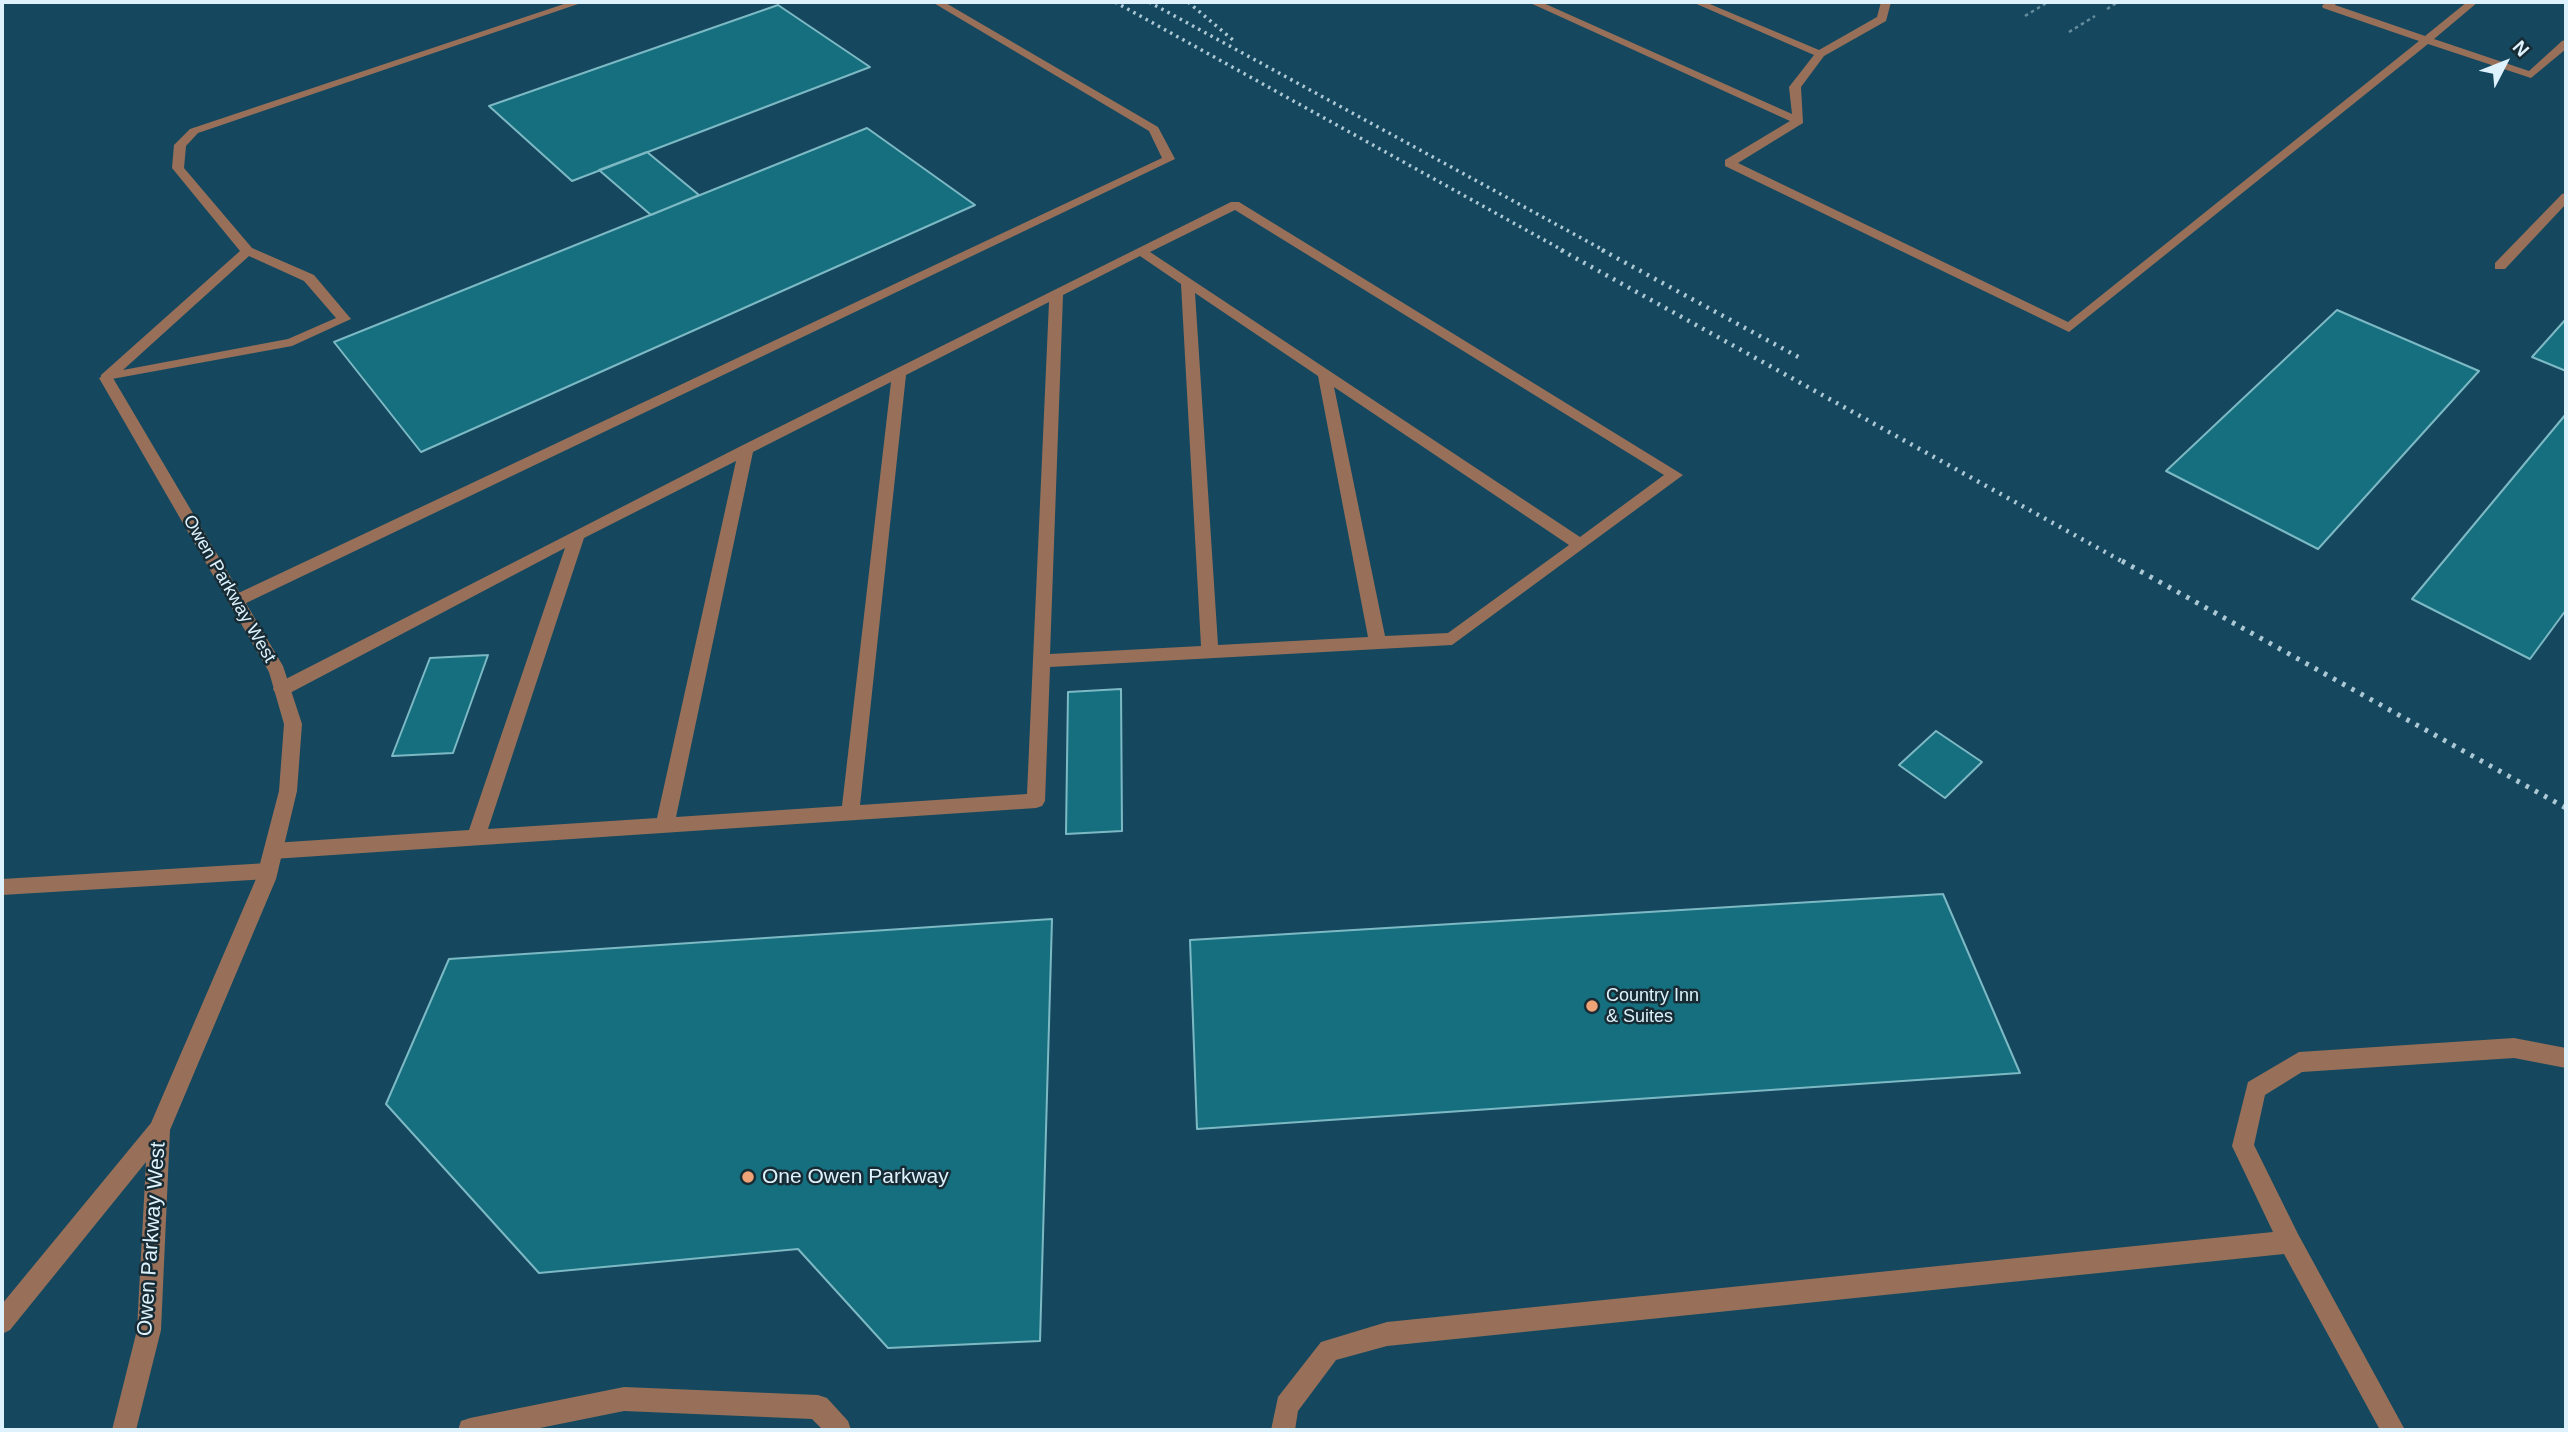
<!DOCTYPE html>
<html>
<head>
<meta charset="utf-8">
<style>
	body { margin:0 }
	#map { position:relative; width:2568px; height:1432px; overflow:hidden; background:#15485e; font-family:Arial,sans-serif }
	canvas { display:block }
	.frame { position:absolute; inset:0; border:4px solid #def2fd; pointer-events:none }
	.north { position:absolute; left:2470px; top:28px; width:70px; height:70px; -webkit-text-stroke:5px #172b35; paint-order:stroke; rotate:48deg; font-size:19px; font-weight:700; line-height:28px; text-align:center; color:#def2fd }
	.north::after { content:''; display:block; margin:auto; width:24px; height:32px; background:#def2fd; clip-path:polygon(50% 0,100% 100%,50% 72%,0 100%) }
</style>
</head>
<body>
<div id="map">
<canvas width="2568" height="1432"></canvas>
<div class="frame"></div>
<div class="north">N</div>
</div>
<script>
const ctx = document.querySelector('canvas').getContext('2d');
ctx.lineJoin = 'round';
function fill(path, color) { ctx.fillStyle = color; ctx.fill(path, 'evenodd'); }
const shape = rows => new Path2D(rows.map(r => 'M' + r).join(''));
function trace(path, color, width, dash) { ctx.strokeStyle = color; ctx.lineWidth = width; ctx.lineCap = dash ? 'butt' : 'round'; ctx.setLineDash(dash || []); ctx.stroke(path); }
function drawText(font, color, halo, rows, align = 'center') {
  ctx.font = font + ' Arial,sans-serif'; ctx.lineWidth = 5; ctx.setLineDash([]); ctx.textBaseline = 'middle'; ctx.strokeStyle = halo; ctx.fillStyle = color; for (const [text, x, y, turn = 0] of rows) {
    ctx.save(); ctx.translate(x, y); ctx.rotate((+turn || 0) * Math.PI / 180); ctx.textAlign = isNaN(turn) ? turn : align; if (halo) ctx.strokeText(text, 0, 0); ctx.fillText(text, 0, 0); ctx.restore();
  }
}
const building = shape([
	[778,5,870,67,572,181,489,106,778,5],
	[867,128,975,205,421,452,334,342,867,128],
	[647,152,699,195,651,215,599,170,647,152],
	[2337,310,2479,371,2318,549,2166,471,2337,310],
	[2566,319,2566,371,2532,357,2566,319],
	[2566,414,2566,610,2530,659,2412,599,2566,414],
	[488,655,453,753,392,756,430,658,488,655],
	[1121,689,1122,831,1066,834,1068,692,1121,689],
	[1936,731,1982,762,1945,798,1899,765,1936,731],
	[1943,894,2020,1073,1197,1129,1190,940,1943,894],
	[1052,919,1040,1341,888,1348,798,1249,539,1273,386,1104,449,959,1052,919]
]);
const path = shape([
	[2107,9,2118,2],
	[2025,16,2048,2],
	[2069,32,2095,16]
]);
const service = shape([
	[570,2,584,2,198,133,186,146,184,168,252,248,314,275,351,319,292,346,101,381,101,375,240,251,172,168,174,145,190,129,570,2],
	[249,256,304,281,336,318,288,339,123,370,249,256],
	[932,2,944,2,1158,127,1175,159,242,605,230,605,228,601,230,597,1162,158,1149,131,932,2],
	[1528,2,1541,2,1792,114,1789,87,1814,55,1692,2,1705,2,1819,50,1877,17,1881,2,1891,2,1886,21,1824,56,1801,87,1803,123,1738,163,2068,322,2419,41,2323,8,2322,6,2326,2,2337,2,2335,5,2425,36,2467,2,2478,2,2434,39,2529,71,2562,41,2566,40,2566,49,2531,78,2428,44,2069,332,1725,166,1725,160,1790,121,1528,2],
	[2566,193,2566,204,2505,269,2495,269,2495,263,2562,194,2566,193],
	[1231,202,1239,202,1683,475,1452,645,1050,667,1045,801,1042,806,1036,808,273,859,266,857,264,851,266,845,273,843,469,830,565,548,288,694,276,694,273,689,276,684,741,446,1231,202],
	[1235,210,1664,475,1580,537,1150,252,1235,210],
	[1140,256,1181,284,1201,646,1050,654,1063,295,1140,256],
	[1195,293,1318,376,1368,637,1218,645,1195,293],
	[1049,302,1027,794,860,805,906,375,1049,302],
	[891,382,842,806,676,817,753,452,891,382],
	[1334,387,1569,545,1448,633,1385,636,1334,387],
	[736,461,657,818,488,829,584,538,736,461],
	[268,863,275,865,278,871,275,877,268,879,2,895,2,879,268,863],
	[2514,1038,2566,1048,2566,1068,2514,1058,2302,1072,2265,1095,2254,1145,2298,1234,2405,1430,2380,1430,2284,1254,1387,1346,1336,1360,1298,1411,1295,1430,1271,1430,1278,1397,1321,1342,1387,1322,2273,1232,2232,1146,2248,1082,2299,1052,2514,1038],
	[624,1387,818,1395,827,1398,848,1421,851,1430,823,1430,812,1419,624,1411,530,1430,458,1430,461,1421,470,1418,624,1387]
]);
const minor = shape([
	[106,374,113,378,283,666,302,724,297,791,276,879,170,1130,161,1330,136,1430,112,1430,137,1330,146,1162,10,1330,2,1334,2,1304,151,1123,256,879,279,791,284,724,269,672,99,378,106,374]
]);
const railFar2 = shape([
	[1115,2,1564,251],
	[1149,2,1605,251],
	[1188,2,1233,40]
]);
const railFar1 = shape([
	[1561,250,2125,563],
	[1602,250,1802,359]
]);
const rail = shape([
	[2122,561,2566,808]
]);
const markers = [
	[1592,1006,7,"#efa376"],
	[748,1177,7,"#efa376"]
];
const streetNames = [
	["Owen Parkway West",229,589,60]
];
const poiNames = [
	["Country Inn",1606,996],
	["& Suites",1606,1017]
];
const nearPoinames = [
	["One Owen Parkway",762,1177]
];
const nearStreetnames = [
	["Owen Parkway West",152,1239,-86]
];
fill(building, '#166f7e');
trace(building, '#7db9c5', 2);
trace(path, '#668d9e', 2.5, [3.5, 3.5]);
fill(service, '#987059');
fill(minor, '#987059');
trace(railFar2, '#acc8d5', 3.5, [2.5, 4.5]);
trace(railFar1, '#acc8d5', 4.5, [2.5, 6]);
trace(rail, '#acc8d5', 5, [3.5, 7]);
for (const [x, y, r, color] of markers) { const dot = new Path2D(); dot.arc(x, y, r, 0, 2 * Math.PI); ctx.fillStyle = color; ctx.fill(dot); trace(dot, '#172b35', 2.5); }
drawText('18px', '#def2fd', '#172b35', streetNames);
drawText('18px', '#def2fd', '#172b35', poiNames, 'left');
drawText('21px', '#def2fd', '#172b35', nearPoinames, 'left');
drawText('21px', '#def2fd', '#172b35', nearStreetnames);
</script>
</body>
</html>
